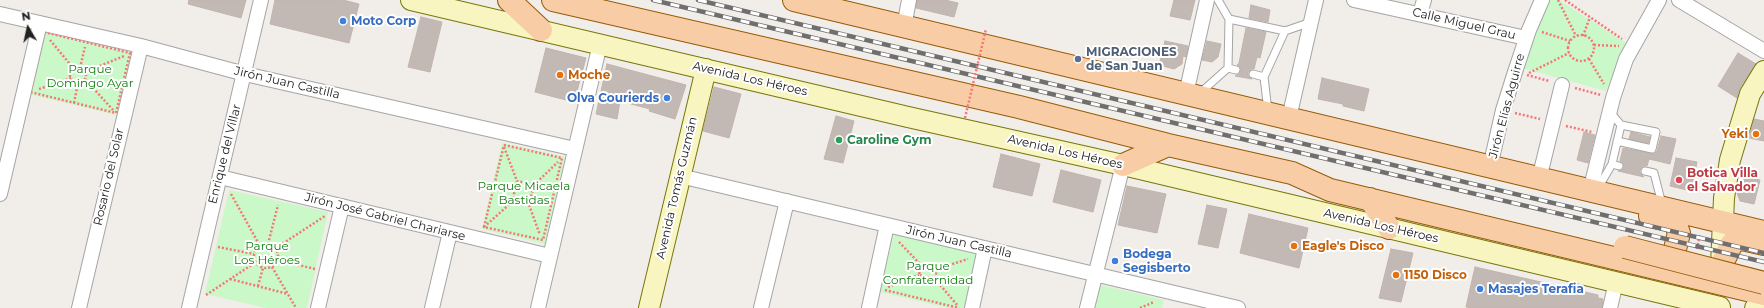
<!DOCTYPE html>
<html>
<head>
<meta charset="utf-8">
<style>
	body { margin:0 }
	#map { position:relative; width:1764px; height:308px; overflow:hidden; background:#f1ede9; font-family:Montserrat,sans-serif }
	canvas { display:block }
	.north { position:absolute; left:8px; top:8px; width:40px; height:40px; -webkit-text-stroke:3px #fff; paint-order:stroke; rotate:351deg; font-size:11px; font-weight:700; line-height:16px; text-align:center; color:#212121 }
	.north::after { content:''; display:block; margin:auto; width:14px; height:18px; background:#212121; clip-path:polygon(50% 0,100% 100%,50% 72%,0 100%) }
</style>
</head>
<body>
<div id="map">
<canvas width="1764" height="308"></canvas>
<div class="north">N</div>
</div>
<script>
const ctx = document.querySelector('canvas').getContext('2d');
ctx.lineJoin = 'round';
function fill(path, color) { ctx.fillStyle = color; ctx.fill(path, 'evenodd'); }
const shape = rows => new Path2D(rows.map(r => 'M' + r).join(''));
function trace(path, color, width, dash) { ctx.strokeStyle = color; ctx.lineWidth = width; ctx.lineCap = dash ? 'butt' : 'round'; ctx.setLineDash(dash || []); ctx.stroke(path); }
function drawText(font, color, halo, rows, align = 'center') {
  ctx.font = font + ' Montserrat,sans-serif'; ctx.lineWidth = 4; ctx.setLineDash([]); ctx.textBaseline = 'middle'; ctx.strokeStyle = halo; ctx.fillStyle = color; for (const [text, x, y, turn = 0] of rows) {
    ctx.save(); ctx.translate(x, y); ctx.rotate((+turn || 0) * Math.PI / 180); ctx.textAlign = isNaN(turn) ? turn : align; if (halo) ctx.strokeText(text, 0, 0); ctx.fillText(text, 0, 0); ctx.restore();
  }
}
const park = shape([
	[1548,0,1559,0,1626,43,1606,91,1522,68],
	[43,32,132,53,117,115,28,94],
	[502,143,565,157,545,244,482,229],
	[229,190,328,212,307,308,266,308,205,294],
	[894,234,977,254,964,308,948,308,880,292],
	[1101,285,1164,300,1162,308,1095,308]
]);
const building = shape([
	[189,0,246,0,241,18,188,4,189,0],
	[275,0,343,0,359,4,349,43,270,24,275,0],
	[917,0,945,0,958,3,954,17,916,8,917,0],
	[1174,0,1195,0,1190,20,1170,16,1174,0],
	[1251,5,1270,10,1268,22,1249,18,1251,5],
	[421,17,442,22,430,72,408,67,421,17],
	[1246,28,1266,32,1260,58,1257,57,1254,69,1251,69,1248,72,1248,76,1252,79,1235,76,1239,74,1241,71,1240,67,1237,65,1239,63,1246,28],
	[1165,41,1188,46,1186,57,1183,56,1182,64,1174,69,1159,65,1165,41],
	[1207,41,1221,44,1218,57,1212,62,1202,60,1207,41],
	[546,48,586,58,574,102,535,92,546,48],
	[1738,53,1756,64,1740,88,1737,98,1718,86,1738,53],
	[607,64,686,85,675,119,649,111,650,109,620,101,617,119,596,114,607,64],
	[1322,78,1369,89,1364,111,1343,106,1343,104,1318,99,1322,78],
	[714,87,741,94,729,138,703,131,714,87],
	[836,116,854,121,843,163,824,159,836,116],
	[1754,119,1764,121,1764,141,1749,138,1754,119],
	[1584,132,1595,135,1588,163,1577,160,1584,132],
	[1631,132,1650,137,1648,143,1629,139,1631,132],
	[1661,136,1676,139,1670,164,1649,159,1647,166,1643,166,1640,170,1640,173,1644,177,1618,171,1622,170,1624,167,1623,163,1620,161,1623,148,1654,154,1657,151,1661,136],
	[1001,154,1040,164,1032,196,993,187,1001,154],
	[1676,158,1697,162,1691,191,1670,186,1676,158],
	[1061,170,1101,180,1093,212,1053,202,1061,170],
	[1741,176,1760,180,1754,204,1740,201,1737,193,1741,176],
	[1127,186,1166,194,1157,233,1118,225,1127,186],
	[1207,205,1227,209,1218,248,1198,244,1207,205],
	[1249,214,1308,228,1299,268,1240,253,1249,214],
	[1391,249,1413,253,1401,302,1379,298,1391,249],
	[1475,267,1598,295,1598,298,1603,299,1602,308,1473,308,1466,307,1475,267]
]);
const path = shape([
	[1558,0,1576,36],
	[1565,0,1622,39],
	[44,32,130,53,116,113,30,92,44,32],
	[1542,32,1570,41],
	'1568 48a13 13 0 1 1 26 0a13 13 0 1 1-26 0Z',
	[1583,36,1590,17],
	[50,40,74,69],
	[1594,45,1619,46],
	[1589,59,1604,84],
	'70 75a8 8 0 1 1 16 0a8 8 0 1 1-16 0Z',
	[80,68,85,47],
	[85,72,124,56],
	[1529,73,1569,53],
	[1527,75,1549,81],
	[85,79,113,110],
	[1575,88,1601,95],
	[39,89,71,78],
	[74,103,78,83],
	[1515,113,1540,119],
	[1566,126,1592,132],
	[504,145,562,158,543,240,484,227,504,145],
	[504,147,517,181,512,202,529,205,534,185,517,181],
	[534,185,558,162],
	[231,194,260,246],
	[529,205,540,235],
	[484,227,512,202],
	[899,242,921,265,937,269,935,279,919,275,921,265],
	'254 256a12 12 0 1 1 24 0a12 12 0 1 1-24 0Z',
	[268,244,278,205],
	[218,247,254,254],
	[276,248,325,216],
	[1697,249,1700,234],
	[278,260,315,269],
	[272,267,296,308],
	[937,269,968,259],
	[230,279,288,294],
	[935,279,958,306],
	[258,286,263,268],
	[888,287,919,275],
	[885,290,959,308],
	[206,295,256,262],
	[1140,308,1154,302]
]);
const lane = shape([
	[1218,0,1229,19,1228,68],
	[1229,19,1285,31,1311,22],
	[1253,74,1264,77,1268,111],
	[1264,77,1285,31],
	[1200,93,1228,68,1236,70],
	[1609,111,1621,125,1612,164],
	[1617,141,1652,149,1656,132,1621,125],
	[1645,171,1654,173,1662,204],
	[1597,190,1612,164,1619,166]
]);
const street = shape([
	[1354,0,1526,38],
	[1679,0,1764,51],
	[0,14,141,46,245,74,575,149],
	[1420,14,1424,0],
	[904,27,909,0],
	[1186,94,1207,0],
	[1289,118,1316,0],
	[1490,167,1503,110,1515,72,1529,30,1542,0],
	[680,176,1238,308],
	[220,177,550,256],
	[1539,179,1562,85],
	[1590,191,1613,98,1626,59,1659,0],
	[0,194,40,23],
	[79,308,141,46],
	[189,308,261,0],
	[318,308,342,206],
	[432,308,450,232],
	[538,308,600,44],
	[761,308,787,201],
	[869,308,887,225],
	[972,308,985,248],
	[1087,308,1123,165],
	[1610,308,1616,282]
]);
const secondary = shape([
	[411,0,908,117,1123,165,1720,307],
	[1721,265,1724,198,1730,160,1750,94,1764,71],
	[649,308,706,69],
	[1755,308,1764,298]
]);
const primary = shape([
	[509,0,541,30],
	[553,0,1019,107,1168,145,1292,173,1330,190,1764,294],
	[794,0,1764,232],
	[1123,165,1168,145],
	[1370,199,1389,228],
	[1650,216,1670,220,1676,225,1679,233,1674,253,1663,269],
	[1721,266,1731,245,1734,241,1742,239,1764,244]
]);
const rail = shape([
	[653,0,1764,262],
	[698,0,1764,253]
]);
const pathBridge = shape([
	[965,118,986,29]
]);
const primaryBridge = shape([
	[1625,247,1764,283]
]);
const markers = [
	[343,21,4,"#3f7fe0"],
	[1078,59,4,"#5c6f8a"],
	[560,75,4,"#e8710a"],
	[667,98,4,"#3f7fe0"],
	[1756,134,4,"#e8710a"],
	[839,140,4,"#2e9e5b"],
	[1679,180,4,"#e0444e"],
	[1294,246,4,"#e8710a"],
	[1115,261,4,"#3f7fe0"],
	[1396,275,4,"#e8710a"],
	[1480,289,4,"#3f7fe0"]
];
const shopNames = [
	["Moto Corp",351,21],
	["Olva Courierds",659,98,"right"],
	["Bodega",1123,254],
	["Segisberto",1123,268],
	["Masajes Terafia",1488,289]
];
const streetNames = [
	["Calle Miguel Grau",1464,24,13],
	["Avenida Los Héroes",750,79,13],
	["Jirón Juan Castilla",287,83,13],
	["Jirón Elías Aguirre",1507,106,-75],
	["Avenida Los Héroes",1065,152,13],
	["Enrique del Villar",225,154,-76],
	["Rosario del Solar",109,177,-77],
	["Avenida Tomás Guzmán",677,188,-77],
	["Jirón José Gabriel Chariarse",385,217,14],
	["Avenida Los Héroes",1381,226,13],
	["Jirón Juan Castilla",959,242,13]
];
const serviceNames = [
	["MIGRACIONES",1086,52],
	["de San Juan",1086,66]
];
const parkNames = [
	["Parque",90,69],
	["Domingo Ayar",90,83],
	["Parque Micaela",524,186],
	["Bastidas",524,200],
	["Parque",267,246],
	["Los Héroes",267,260],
	["Parque",928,266],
	["Confraternidad",928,280]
];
const foodNames = [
	["Moche",568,75],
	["Yeki",1748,134,"right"],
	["Eagle's Disco",1302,246],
	["1150 Disco",1404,275]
];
const leisureNames = [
	["Caroline Gym",847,140]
];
const healthNames = [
	["Botica Villa",1687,173],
	["el Salvador",1687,187]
];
fill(park, '#caf8c9');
fill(building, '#c2b9b5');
trace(building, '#c2b3ab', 1);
trace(lane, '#a5a5a5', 9);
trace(street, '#a5a5a5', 16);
trace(secondary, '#76770a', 22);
trace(primary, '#985a06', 24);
trace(path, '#f47776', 2.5, [2, 2]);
trace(lane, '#fff', 7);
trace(street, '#fff', 14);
trace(secondary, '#f8f5c0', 20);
trace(primary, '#f8cda6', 22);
trace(rail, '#6f6f6f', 4.5);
trace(rail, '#fff', 3, [9]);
trace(primaryBridge, '#985a06', 24, []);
trace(pathBridge, '#f47776', 2.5, [2, 2]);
trace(primaryBridge, '#f8cda6', 22);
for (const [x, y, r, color] of markers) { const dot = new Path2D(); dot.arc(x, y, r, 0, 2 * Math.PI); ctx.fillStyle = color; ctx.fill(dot); trace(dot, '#fff', 1.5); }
drawText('bold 12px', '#366cbe', '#fff', shopNames, 'left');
drawText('12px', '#212121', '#fff', streetNames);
drawText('bold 12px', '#4e5e75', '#fff', serviceNames, 'left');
drawText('12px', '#127e11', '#fff', parkNames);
drawText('bold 12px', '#c56008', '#fff', foodNames, 'left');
drawText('bold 12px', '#27864d', '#fff', leisureNames, 'left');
drawText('bold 12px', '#be3a42', '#fff', healthNames, 'left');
</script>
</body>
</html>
